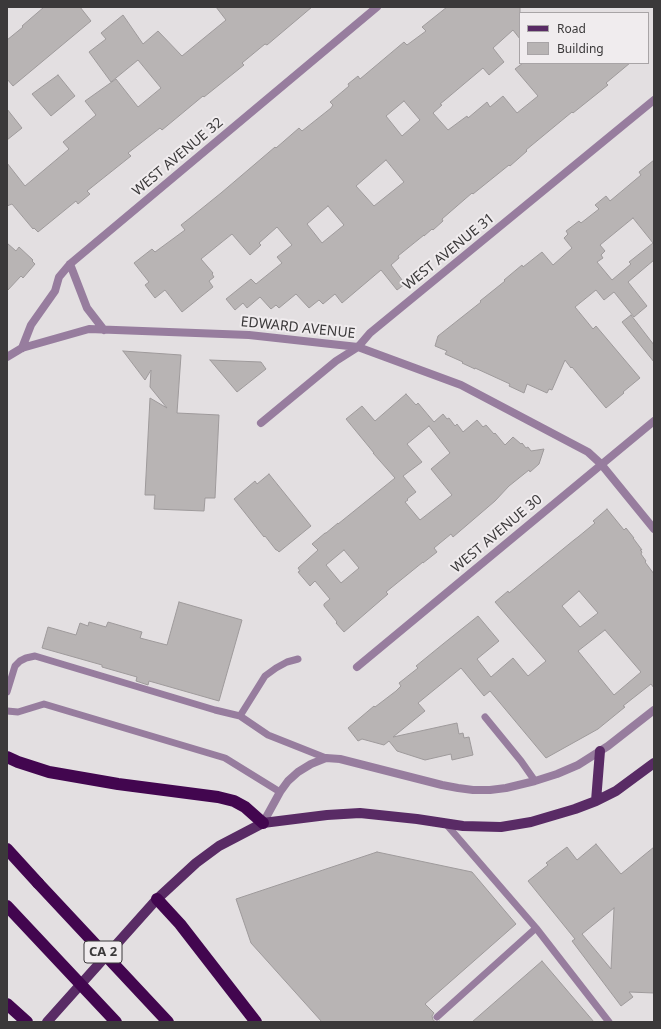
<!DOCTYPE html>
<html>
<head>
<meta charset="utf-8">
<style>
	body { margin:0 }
	#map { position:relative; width:661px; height:1029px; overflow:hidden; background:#e3dfe1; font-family:"Noto Sans",sans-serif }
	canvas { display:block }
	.frame { position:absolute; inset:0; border:8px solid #3b393a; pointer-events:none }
	.legend { position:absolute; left:519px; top:12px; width:130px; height:52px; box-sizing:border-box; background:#f0ecee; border:1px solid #a8a4a6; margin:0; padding:5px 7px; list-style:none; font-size:12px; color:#3b393a }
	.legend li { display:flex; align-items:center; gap:8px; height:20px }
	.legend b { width:20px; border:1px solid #a8a4a6 }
</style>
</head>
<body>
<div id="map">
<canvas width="661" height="1029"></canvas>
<div class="frame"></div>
<ul class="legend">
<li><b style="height:5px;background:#592b65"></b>Road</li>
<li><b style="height:11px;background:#b8b4b4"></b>Building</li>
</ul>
</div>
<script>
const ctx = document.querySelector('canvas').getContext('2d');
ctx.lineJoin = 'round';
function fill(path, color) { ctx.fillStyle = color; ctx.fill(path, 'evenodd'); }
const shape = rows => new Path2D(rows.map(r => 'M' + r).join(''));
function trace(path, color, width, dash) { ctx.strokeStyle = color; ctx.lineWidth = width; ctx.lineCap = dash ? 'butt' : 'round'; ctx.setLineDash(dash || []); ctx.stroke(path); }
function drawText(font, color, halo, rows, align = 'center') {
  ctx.font = font + ' "Noto Sans",sans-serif'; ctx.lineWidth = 4; ctx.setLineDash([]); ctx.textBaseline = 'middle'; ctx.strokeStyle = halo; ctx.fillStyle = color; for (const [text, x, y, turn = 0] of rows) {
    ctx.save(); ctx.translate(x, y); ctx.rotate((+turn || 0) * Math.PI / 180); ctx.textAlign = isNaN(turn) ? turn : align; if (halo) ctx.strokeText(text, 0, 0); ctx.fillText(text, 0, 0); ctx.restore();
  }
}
const building = shape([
	[44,7,80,7,91,21,13,86,7,79,7,40,23,27,22,26,44,7],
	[216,7,312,7,267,45,265,44,242,63,244,65,204,97,203,96,162,130,160,128,128,153,131,156,87,191,90,194,78,204,76,201,38,232,34,228,33,229,12,204,7,206,7,163,25,186,69,149,63,142,96,115,85,101,116,79,138,107,161,88,138,60,111,82,89,52,106,39,101,33,123,15,143,44,158,31,182,56,226,20,216,7],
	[447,7,520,7,520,39,513,30,493,48,504,62,489,75,483,68,445,100,440,104,442,105,433,113,448,130,467,116,468,118,487,102,490,107,503,96,517,113,538,96,515,69,523,63,630,63,606,83,608,85,573,113,572,112,526,150,527,151,510,166,509,165,473,194,472,193,442,219,443,221,433,230,432,229,424,236,424,235,398,256,399,258,391,265,405,284,397,290,381,270,342,303,335,294,323,304,319,300,309,308,296,294,279,308,276,305,271,309,270,308,260,297,247,308,243,303,235,310,226,299,251,279,256,284,282,263,277,257,292,245,277,227,259,243,261,245,250,255,232,234,201,259,213,273,212,274,214,277,209,281,213,287,182,312,165,290,155,298,145,285,149,282,134,263,152,249,155,252,185,230,181,225,190,218,221,193,275,147,276,148,299,128,302,131,331,108,333,105,330,102,349,86,348,84,358,76,360,79,404,42,407,45,426,31,422,27,447,7],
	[404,101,420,120,402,136,386,116,404,101],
	[386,160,404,182,374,206,356,186,386,160],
	[328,206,344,225,322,243,307,224,328,206],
	[58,75,75,96,51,116,32,94,58,75],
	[7,109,22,128,7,140,7,109],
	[654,160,654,260,628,282,647,306,634,317,614,292,604,300,596,290,575,307,593,329,596,326,640,378,623,392,624,393,606,408,572,367,571,368,565,360,552,390,549,389,547,393,527,384,524,393,509,386,510,384,475,368,475,369,462,363,463,362,445,354,447,351,435,346,438,336,481,302,480,301,505,281,504,280,522,265,523,267,542,252,553,265,572,248,564,238,568,234,566,231,579,221,581,223,599,209,595,205,606,196,610,201,641,175,639,172,654,160],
	[633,218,653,243,629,262,631,264,612,280,597,262,603,258,601,255,605,251,600,245,633,218],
	[7,243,16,251,19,247,33,260,32,261,35,264,23,278,21,276,7,291,7,243],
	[631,315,654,345,654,362,622,322,631,315],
	[123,351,181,355,177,413,219,415,215,498,205,498,204,511,154,509,155,495,145,495,150,398,167,408,150,387,151,370,145,380,123,351],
	[210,360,261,362,266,369,237,392,210,360],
	[406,394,416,405,418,403,434,422,443,414,447,419,449,418,455,426,457,424,463,432,477,420,483,427,486,425,494,434,495,433,505,445,513,437,521,444,522,443,526,448,528,447,531,451,544,449,539,464,530,472,529,470,509,486,495,501,453,537,451,534,434,548,437,552,423,563,423,562,386,592,388,594,344,632,336,623,337,622,324,606,324,604,330,599,315,581,310,586,298,572,300,571,298,568,318,550,312,544,325,533,326,533,338,523,338,524,395,478,373,453,374,453,346,419,362,406,375,421,406,394],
	[429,426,450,453,431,469,452,495,420,520,405,502,408,500,407,499,416,492,403,476,422,462,407,444,429,426],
	[344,550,359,568,341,583,326,565,344,550],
	[269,474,311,526,279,552,277,550,276,550,265,536,264,537,234,499,255,481,257,484,269,474],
	[607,509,624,530,626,528,634,538,633,538,642,550,640,550,642,552,641,554,646,561,645,562,654,574,654,688,651,684,623,706,625,707,598,729,546,758,490,691,484,696,461,668,418,703,425,711,393,737,457,723,459,734,463,733,464,738,469,737,473,755,452,760,451,754,425,760,397,751,389,741,384,745,362,739,358,741,348,728,374,706,375,707,396,691,401,686,399,683,418,668,416,666,443,644,478,616,499,641,477,659,491,677,513,658,528,676,546,661,495,602,508,591,509,593,574,540,578,537,595,523,593,521,607,509],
	[579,591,598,613,580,627,562,606,579,591],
	[605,630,641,672,614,695,578,651,605,630],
	[179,602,242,620,219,701,149,681,148,685,136,681,137,677,102,667,102,665,42,648,48,627,76,635,80,623,88,626,89,622,106,627,108,622,142,632,140,638,167,645,179,602],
	[596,844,621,874,654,847,654,993,629,992,633,997,621,1006,572,941,575,939,528,881,548,865,546,863,567,847,577,860,596,844],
	[614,908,611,969,582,934,614,908],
	[377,852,472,872,516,924,425,1004,434,1013,432,1016,433,1020,436,1022,440,1021,441,1022,322,1022,251,943,236,899,377,852],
	[542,961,594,1022,472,1022,542,961]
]);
const service = shape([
	[7,692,15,666,20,661,26,658,35,656,215,710,240,716,268,735,326,758],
	[7,711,18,712,44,704,225,758,280,792],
	[240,716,265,676,276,668,287,662,298,659],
	[485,717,521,761,535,781],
	[446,824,536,928,609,1022],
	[437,1017,536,928]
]);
const minor = shape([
	[70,264,87,308,104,330],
	[22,348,31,325,55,291,59,277,70,264,377,7],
	[7,357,22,348,89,329,249,335,358,347,461,385,588,452,601,464,654,529],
	[261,423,336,361,358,347,370,333,654,100],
	[357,667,654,421],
	[263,823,280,792,288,781,298,772,311,764,326,758,340,759,442,785,458,788,473,790,490,790,506,788,535,781,557,774,578,765,608,746,654,710]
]);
const primary = shape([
	[596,801,600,751],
	[47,1022,157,899,196,863,219,846,263,823,327,815,360,813,417,819,463,826,501,827,531,822,575,809,596,801,616,791,654,763]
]);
const motorway = shape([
	[7,757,18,762,49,772,118,784,218,797,234,801,245,807,263,823],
	[7,849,38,883],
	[157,899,180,924,256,1022],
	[7,1004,27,1022]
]);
const motorwayBridge = shape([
	[38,883,168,1022],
	[7,906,116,1022]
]);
const shields = [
	[103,952,38]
];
const shieldNames = [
	["CA 2",103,952]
];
const streetNames = [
	["WEST AVENUE 32",178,157,-40],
	["WEST AVENUE 31",449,252,-39],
	["EDWARD AVENUE",298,328,6],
	["WEST AVENUE 30",497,534,-40]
];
fill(building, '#b8b4b4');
trace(building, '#9e9a9b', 1);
trace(service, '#977d9e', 7);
trace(minor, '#977d9e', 8);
trace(primary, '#592b65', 10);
trace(motorway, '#42064f', 12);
trace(motorwayBridge, '#42064f', 12);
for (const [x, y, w] of shields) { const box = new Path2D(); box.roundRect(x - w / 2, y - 11, w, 22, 3); ctx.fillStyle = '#f0ecee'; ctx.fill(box); trace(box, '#3b393a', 1); }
drawText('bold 13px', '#3b393a', null, shieldNames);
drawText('14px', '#3b393a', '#f0ecee', streetNames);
</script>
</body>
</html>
